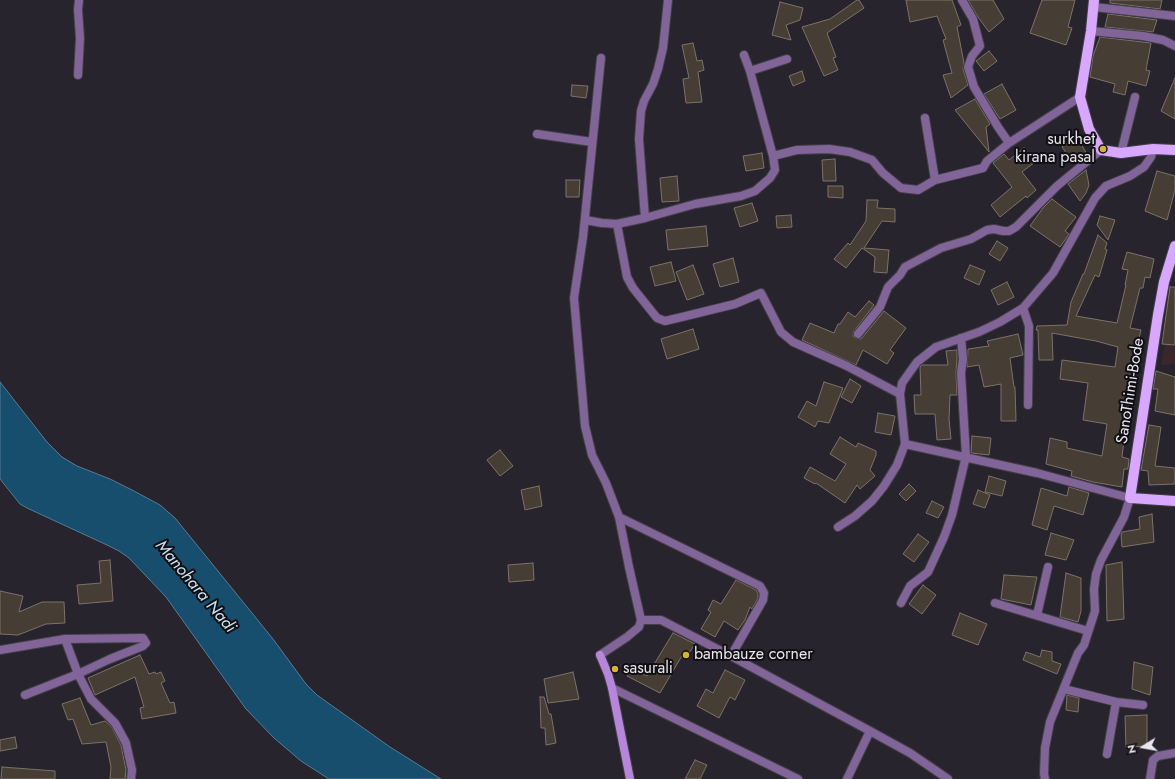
<!DOCTYPE html>
<html>
<head>
<meta charset="utf-8">
<style>
	body { margin:0 }
	#map { position:relative; width:1175px; height:779px; overflow:hidden; background:#28242e; font-family:Jost,sans-serif }
	canvas { display:block }
	.north { position:absolute; left:1123px; top:727px; width:40px; height:40px; -webkit-text-stroke:3px #100e12; paint-order:stroke; rotate:259deg; font-size:11px; font-weight:700; line-height:16px; text-align:center; color:#e9e7ee }
	.north::after { content:''; display:block; margin:auto; width:14px; height:18px; background:#e9e7ee; clip-path:polygon(50% 0,100% 100%,50% 72%,0 100%) }
</style>
</head>
<body>
<div id="map">
<canvas width="1175" height="779"></canvas>
<div class="north">N</div>
</div>
<script>
const ctx = document.querySelector('canvas').getContext('2d');
ctx.lineJoin = 'round';
function fill(path, color) { ctx.fillStyle = color; ctx.fill(path, 'evenodd'); }
const shape = rows => new Path2D(rows.map(r => 'M' + r).join(''));
function trace(path, color, width, dash) { ctx.strokeStyle = color; ctx.lineWidth = width; ctx.lineCap = dash ? 'butt' : 'round'; ctx.setLineDash(dash || []); ctx.stroke(path); }
function drawText(font, color, halo, rows, align = 'center') {
  ctx.font = font + ' Jost,sans-serif'; ctx.lineWidth = 4; ctx.setLineDash([]); ctx.textBaseline = 'middle'; ctx.strokeStyle = halo; ctx.fillStyle = color; for (const [text, x, y, turn = 0] of rows) {
    ctx.save(); ctx.translate(x, y); ctx.rotate((+turn || 0) * Math.PI / 180); ctx.textAlign = isNaN(turn) ? turn : align; if (halo) ctx.strokeText(text, 0, 0); ctx.fillText(text, 0, 0); ctx.restore();
  }
}
const industrial = shape([
	[1175,293,1175,364,1161,365]
]);
const water = shape([
	[0,382,47,442,62,457,77,466,110,479,134,491,160,505,175,518,273,639,306,684,317,695,390,747,441,779,329,779,301,761,274,738,246,709,166,597,129,558,119,551,107,545,27,508,20,504,0,479,0,382]
]);
const building = shape([
	[857,0,859,0,864,8,827,33,836,57,833,58,838,70,824,76,802,27,830,19,857,0],
	[906,0,952,0,961,25,957,27,964,63,963,69,968,85,951,98,943,75,952,73,943,40,946,39,937,16,910,22,906,0],
	[968,0,993,0,1004,19,989,32,978,17,968,0],
	[1042,0,1075,0,1068,27,1072,28,1066,45,1030,33,1042,0],
	[1110,0,1162,0,1160,9,1110,3,1110,0],
	[780,2,803,8,800,20,786,25,791,40,772,35,780,2],
	[1108,14,1157,20,1153,32,1105,27,1108,14],
	[1100,37,1151,43,1146,70,1150,71,1146,86,1128,81,1125,95,1113,92,1115,84,1090,77,1093,56,1100,37],
	[693,43,697,61,702,60,704,70,698,72,702,102,686,103,683,79,689,78,682,45,693,43],
	[989,51,997,61,984,71,976,61,989,51],
	[802,71,805,81,793,86,789,76,802,71],
	[1175,78,1175,119,1161,111,1175,78],
	[1002,84,1016,110,1000,119,984,94,1002,84],
	[572,85,588,86,586,98,571,96,572,85],
	[975,99,990,124,986,127,989,152,955,110,975,99],
	[1076,136,1087,154,1080,160,1077,157,1072,161,1062,147,1076,136],
	[1024,148,1035,162,1022,172,1036,190,1027,198,1026,196,1000,217,991,205,1012,187,993,163,1004,154,1009,160,1024,148],
	[762,153,764,168,746,171,743,156,762,153],
	[835,159,836,181,823,181,822,160,835,159],
	[1086,170,1089,185,1086,193,1080,201,1068,184,1086,170],
	[1157,171,1175,176,1175,190,1167,220,1145,211,1157,171],
	[677,176,679,201,662,202,660,178,677,176],
	[566,180,580,180,579,197,566,197,566,180],
	[828,186,843,186,843,198,828,197,828,186],
	[1052,199,1076,217,1065,231,1069,234,1060,247,1030,226,1043,208,1052,199],
	[867,200,878,200,877,208,895,209,895,222,882,221,864,248,889,250,887,273,874,272,875,257,862,248,846,268,834,259,848,243,850,245,866,221,867,200],
	[752,203,758,221,740,227,734,208,752,203],
	[791,215,792,227,777,228,776,216,791,215],
	[1100,216,1115,220,1108,240,1097,225,1100,216],
	[706,226,708,246,668,250,666,230,706,226],
	[1098,235,1107,243,1105,249,1107,250,1099,277,1095,275,1076,316,1117,323,1126,285,1125,285,1128,270,1122,269,1127,252,1154,259,1150,278,1145,277,1143,288,1140,288,1130,328,1141,330,1134,360,1135,360,1125,431,1122,457,1129,459,1128,469,1124,469,1122,487,1093,482,1071,476,1072,471,1046,464,1050,438,1067,442,1067,448,1102,456,1107,424,1083,420,1088,383,1060,379,1062,360,1115,367,1118,347,1096,341,1052,333,1053,360,1039,360,1038,330,1036,330,1037,326,1067,325,1071,302,1083,274,1084,274,1098,235],
	[997,241,1008,248,1000,261,989,254,997,241],
	[733,258,739,282,720,287,713,264,733,258],
	[671,262,676,281,655,286,650,267,671,262],
	[693,265,704,294,687,300,676,272,693,265],
	[970,265,985,271,979,285,964,278,970,265],
	[1007,282,1014,297,998,305,991,290,1007,282],
	[1170,287,1175,287,1175,345,1162,344,1170,287],
	[869,301,874,305,854,331,853,336,855,338,860,339,862,338,884,311,906,328,890,350,894,353,887,364,863,350,856,365,802,340,810,323,834,333,838,324,840,324,848,312,855,317,869,301],
	[693,329,699,349,667,359,661,339,693,329],
	[1018,334,1023,355,1010,358,1014,387,1015,387,1016,421,1001,421,1001,384,984,387,979,365,967,367,968,349,989,346,987,341,1018,334],
	[957,350,957,359,956,373,957,395,950,395,949,419,951,439,937,440,935,414,915,414,914,395,921,395,920,367,922,365,948,365,946,351,957,350],
	[1156,371,1175,377,1175,415,1155,411,1158,389,1153,389,1156,371],
	[850,379,861,386,852,403,841,397,850,379],
	[824,382,843,388,829,423,818,421,815,427,798,417,807,401,816,406,824,382],
	[878,413,895,416,891,435,875,432,878,413],
	[1149,425,1161,427,1155,466,1175,468,1175,484,1149,485,1148,471,1141,470,1149,425],
	[972,436,991,438,989,455,971,453,972,436],
	[840,437,856,447,858,443,876,451,876,455,870,470,875,476,860,489,857,485,845,503,816,483,815,484,804,478,810,467,835,481,846,464,830,454,840,437],
	[500,450,513,466,500,476,487,460,500,450],
	[989,476,1006,481,1002,496,985,492,989,476],
	[909,484,916,491,906,501,899,494,909,484],
	[539,486,542,506,525,510,521,490,539,486],
	[1069,487,1089,493,1083,515,1054,506,1047,530,1032,525,1041,488,1067,496,1069,487],
	[978,490,990,495,985,508,973,504,978,490],
	[932,501,944,507,938,518,926,513,932,501],
	[1152,514,1154,542,1122,547,1121,535,1122,532,1140,529,1139,517,1152,514],
	[1051,533,1074,540,1066,560,1045,555,1051,533],
	[918,534,929,542,914,562,903,554,918,534],
	[110,560,113,601,79,604,77,585,101,583,99,561,110,560],
	[1122,562,1124,619,1107,621,1106,565,1122,562],
	[533,563,534,580,509,582,508,565,533,563],
	[1066,573,1081,578,1081,611,1078,622,1060,617,1066,573],
	[1004,575,1037,577,1031,605,1001,599,1004,575],
	[736,580,756,590,758,594,758,598,752,609,750,607,745,620,738,630,724,621,715,637,701,629,711,612,708,610,713,600,721,604,736,580],
	[923,585,936,595,922,614,909,604,923,585],
	[0,591,23,596,19,612,42,602,64,602,65,623,46,624,18,635,0,634,0,591],
	[960,613,987,624,978,645,952,635,960,613],
	[673,633,695,644,687,656,683,654,660,693,627,676,631,668,647,676,673,633],
	[1042,650,1052,652,1052,661,1061,664,1057,674,1023,660,1026,652,1040,657,1042,650],
	[140,655,149,674,155,672,156,674,161,672,165,681,161,683,170,703,174,702,176,713,142,719,140,708,144,707,135,677,95,695,88,678,140,655],
	[1134,662,1153,667,1150,695,1132,689,1134,662],
	[725,670,745,680,735,700,730,697,719,718,697,706,706,689,713,693,725,670],
	[573,672,579,699,548,703,544,679,573,672],
	[1067,695,1079,698,1078,712,1066,710,1067,695],
	[540,697,544,697,549,714,551,714,556,743,546,745,545,728,541,728,540,697],
	[80,698,91,725,105,721,111,726,121,745,126,770,125,779,110,779,111,767,106,742,82,744,73,719,68,720,62,704,80,698],
	[1147,715,1147,746,1126,747,1125,716,1147,715],
	[15,737,17,748,0,751,0,740,15,737],
	[695,760,707,765,700,779,685,779,695,760],
	[2,767,55,771,55,779,1,779,2,767]
]);
const street = shape([
	[962,0,973,19,980,46,972,56,968,67,974,87,998,127,1009,143],
	[1094,7,1175,16],
	[1091,31,1143,36,1163,40,1175,46],
	[744,55,750,71,773,156],
	[750,71,787,59],
	[78,75,80,38,78,10,79,0],
	[925,118,935,180],
	[537,134,592,142],
	[1121,153,1135,97],
	[645,218,639,139,641,111,644,101,653,84,658,69,663,48,668,0],
	[585,220,602,223,617,224,645,218,695,204,741,196,755,191,770,178,775,170,773,156,797,150,829,149,850,152,872,160,883,173,901,188,918,190,935,180,983,168,987,161,1009,143,1080,97],
	[617,224,627,277,633,288,657,318,665,321,682,317,735,304,761,293,781,332,793,342,847,366,900,394],
	[1023,308,1029,326,1028,405],
	[858,334,880,307,888,287,900,275,905,267,941,248,971,239,987,230,994,229,1003,231,1009,231,1016,227,1057,186,1101,150],
	[905,444,1037,473,1130,498,1124,517,1101,560,1096,574,1094,589,1095,611,1084,645,1078,653,1050,722,1045,748,1044,774,1045,779],
	[619,517,760,586,764,593,763,600,731,656],
	[838,527,855,516,872,501,884,486,897,465,905,444,900,394,902,383,917,362,936,347,979,332,1000,322,1023,308,1053,273,1095,198,1106,186,1130,176,1144,167,1151,157,1153,149],
	[901,603,910,586,928,572,944,537,952,515,966,456,961,373,963,359,961,338],
	[995,603,1088,631],
	[1037,615,1048,567],
	[641,620,661,620,731,656,870,731,847,779],
	[65,639,78,674,91,699,115,723,126,743,132,770,131,779],
	[0,650,65,639,143,638,146,643,143,646,110,659,78,674,25,695],
	[600,655,627,637,639,627,641,620,629,567,619,517,606,483,592,455,585,426,574,298,583,237,601,58],
	[612,688,798,779],
	[1064,689,1116,702,1143,705],
	[870,731,910,753,948,779],
	[1107,754,1116,702],
	[1150,779,1153,760,1158,756,1175,753]
]);
const secondary = shape([
	[600,655,608,674,612,688,630,779]
]);
const primary = shape([
	[1094,0,1091,31,1080,97,1089,129,1101,150,1121,153,1153,149,1175,150],
	[1175,246,1164,282,1158,315,1130,498,1175,501]
]);
const markers = [
	[1103,149,4,"#d7b434"],
	[686,655,4,"#d7b434"],
	[615,669,4,"#d7b434"]
];
const poiNames = [
	["surkhet",1095,140,"right"],
	["kirana pasal",1095,158,"right"],
	["bambauze corner",694,655],
	["sasurali",623,669]
];
const streetNames = [
	["SanoThimi-Bode",1131,391,-81]
];
const waterNames = [
	["Manohara Nadi",195,587,50]
];
fill(industrial, '#3a272c');
fill(water, '#174d6d');
trace(water, '#567b94', 1);
fill(building, '#463d34');
trace(building, '#7c7268', 1);
trace(street, '#433f49', 10);
trace(secondary, '#433f49', 10);
trace(primary, '#433f49', 12);
trace(street, '#816498', 8);
trace(secondary, '#b686da', 8);
trace(primary, '#d8a8fe', 10);
for (const [x, y, r, color] of markers) { const dot = new Path2D(); dot.arc(x, y, r, 0, 2 * Math.PI); ctx.fillStyle = color; ctx.fill(dot); trace(dot, '#100e12', 1.5); }
drawText('16px', '#e9e7ee', '#100e12', poiNames, 'left');
drawText('16px', '#e9e7ee', '#100e12', streetNames);
drawText('italic 17px', '#cbe1f1', '#100e12', waterNames);
</script>
</body>
</html>
